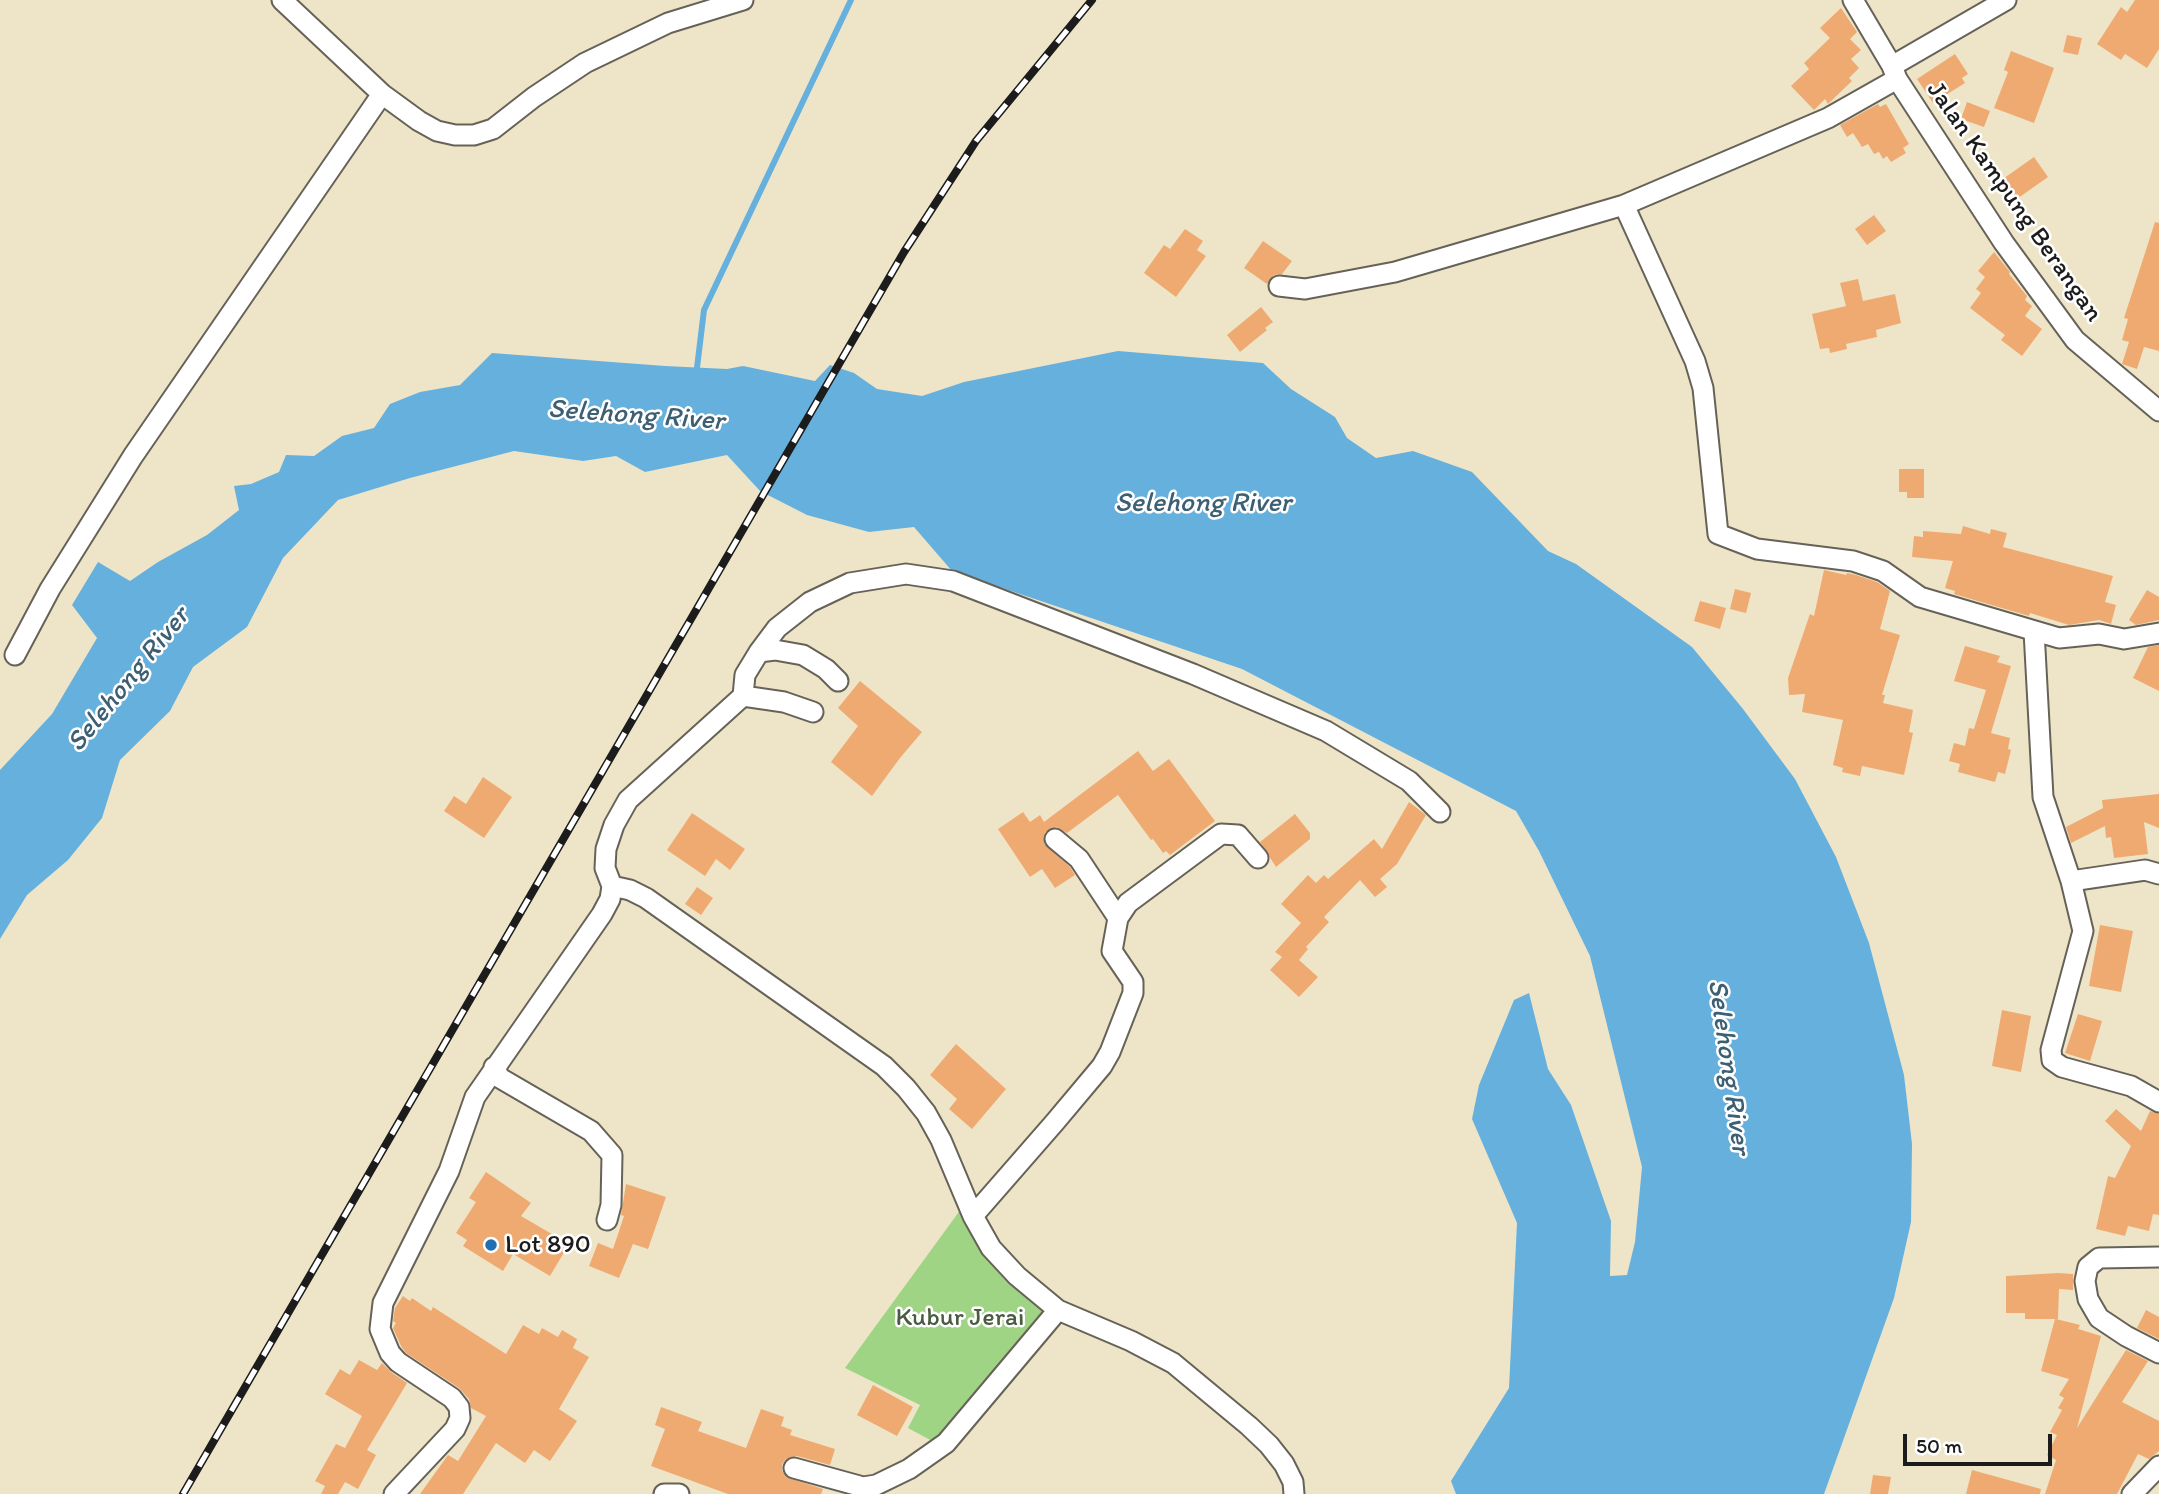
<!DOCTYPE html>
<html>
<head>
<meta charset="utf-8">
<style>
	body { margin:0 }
	#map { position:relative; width:2159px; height:1494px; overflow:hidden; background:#eee5c8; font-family:Itim,sans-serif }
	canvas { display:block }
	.scale { position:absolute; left:1903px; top:1434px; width:149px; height:32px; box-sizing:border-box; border:4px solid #1c1c1c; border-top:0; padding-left:9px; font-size:21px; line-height:24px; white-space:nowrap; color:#1c1c1c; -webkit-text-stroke:5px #fff; paint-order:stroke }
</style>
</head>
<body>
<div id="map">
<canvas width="2159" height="1494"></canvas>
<div class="scale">50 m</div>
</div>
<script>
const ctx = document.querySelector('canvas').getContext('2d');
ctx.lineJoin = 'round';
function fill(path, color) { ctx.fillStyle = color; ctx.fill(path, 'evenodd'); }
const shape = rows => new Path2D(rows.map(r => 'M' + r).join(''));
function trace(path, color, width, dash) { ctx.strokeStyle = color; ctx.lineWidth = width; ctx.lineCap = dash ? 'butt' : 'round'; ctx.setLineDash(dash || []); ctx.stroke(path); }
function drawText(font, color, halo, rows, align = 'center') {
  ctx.font = font + ' Itim,sans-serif'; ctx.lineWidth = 5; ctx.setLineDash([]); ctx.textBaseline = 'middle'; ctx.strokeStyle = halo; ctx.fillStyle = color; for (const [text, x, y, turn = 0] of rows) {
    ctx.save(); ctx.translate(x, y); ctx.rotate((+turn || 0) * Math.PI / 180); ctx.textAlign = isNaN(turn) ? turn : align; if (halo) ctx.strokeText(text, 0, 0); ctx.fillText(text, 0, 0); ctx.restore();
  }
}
const green = shape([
	[961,1209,1047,1311,936,1443,908,1428,920,1405,845,1368]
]);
const water = shape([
	[1118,351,1263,363,1291,389,1335,417,1347,438,1376,458,1413,451,1472,472,1548,551,1576,564,1692,647,1743,709,1795,779,1836,857,1869,943,1904,1075,1912,1144,1911,1222,1894,1298,1824,1494,1456,1494,1451,1481,1509,1388,1517,1223,1472,1119,1479,1085,1514,1000,1529,993,1548,1069,1571,1105,1611,1221,1610,1276,1627,1275,1635,1242,1642,1167,1590,956,1539,851,1516,811,1242,669,952,571,914,527,869,532,807,515,760,491,727,455,645,472,616,456,583,461,514,451,410,478,338,500,283,558,247,627,193,667,170,711,120,760,102,818,68,860,27,895,0,939,0,770,52,714,97,638,72,605,98,562,130,581,158,562,207,535,239,510,234,486,251,484,279,472,286,455,314,456,342,436,374,428,390,404,420,392,460,385,492,353,665,366,727,369,743,366,815,381,830,365,854,373,877,389,922,396,964,382]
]);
const stream = shape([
	[696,376,704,310,851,0]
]);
const building = shape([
	[2135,0,2159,0,2159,49,2147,68,2125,54,2121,60,2097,44,2121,7,2127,12],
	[1841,8,1857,32,1850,39,1861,50,1851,59,1859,68,1849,78,1852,81,1828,104,1825,99,1814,110,1791,86,1809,69,1804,63,1830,38,1820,28],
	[2067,35,2082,38,2078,55,2063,52],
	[2011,51,2054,68,2034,123,1994,108,2008,72,2004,70],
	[1955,54,1968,74,1962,78,1965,83,1933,103,1917,79],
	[1967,102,1990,111,1984,127,1961,119],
	[1878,104,1880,107,1886,104,1909,144,1903,148,1906,153,1891,162,1887,156,1883,159,1879,152,1874,154,1868,144,1862,147,1853,133,1847,137,1840,125],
	[2034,157,2048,177,2014,201,2000,181],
	[1874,215,1886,231,1867,245,1855,229],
	[2155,222,2159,223,2159,351,2144,347,2137,369,2122,364,2129,342,2122,340,2128,319,2124,318],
	[1185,229,1203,241,1197,250,1206,256,1176,297,1144,273,1164,245,1170,249],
	[1263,241,1292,261,1282,274,1274,275,1267,284,1244,268],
	[1994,252,2010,272,2009,274,2027,296,2025,300,2032,306,2025,316,2042,329,2022,356,2001,340,2005,335,1970,308,1981,293,1976,289,1985,277,1978,271],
	[1858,279,1863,301,1895,294,1901,323,1876,330,1877,337,1846,344,1847,349,1830,353,1829,348,1820,349,1812,314,1846,306,1840,283],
	[1261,307,1273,322,1265,328,1267,330,1240,352,1227,335],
	[1899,469,1924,469,1924,498,1907,498,1907,492,1899,492],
	[1963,526,1990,534,1991,529,2007,533,2003,547,2113,576,2105,602,2116,605,2111,624,2099,620,2069,625,2030,613,2029,616,1954,594,1955,591,1945,588,1953,561,1912,557,1914,536,1923,537,1923,531,1961,534],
	[1824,570,1846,575,1847,573,1856,575,1877,582,1890,591,1880,629,1900,635,1882,695,1885,695,1883,703,1913,710,1909,732,1913,733,1904,775,1862,766,1860,776,1842,772,1843,768,1833,765,1843,720,1802,712,1805,694,1789,695,1788,678,1810,614,1814,616],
	[1735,589,1751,593,1746,613,1730,609],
	[2147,590,2159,597,2159,620,2136,625,2129,620],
	[1700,601,1726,608,1720,629,1694,621],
	[2159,645,2159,691,2133,678,2148,647],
	[1965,646,2000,656,1997,662,2011,666,1991,733,2010,738,2008,749,2011,750,2005,774,1998,772,1995,782,1958,772,1960,764,1949,761,1954,743,1965,746,1969,728,1974,729,1986,690,1954,681],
	[860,681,922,732,900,758,872,796,831,762,858,726,838,708],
	[1138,751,1153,771,1169,759,1215,821,1170,855,1166,851,1163,853,1153,839,1151,840,1118,795,1067,833,1056,827,1045,832,1044,844,1070,867,1075,875,1055,888,1042,869,1030,877,998,829,1023,812,1030,822,1040,815,1044,822],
	[483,777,512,797,484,838,444,811,454,796,466,804],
	[2159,794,2159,828,2144,822,2148,854,2114,858,2111,837,2106,838,2105,826,2071,843,2066,827,2103,808,2102,800],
	[1409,802,1426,815,1397,864,1380,879,1387,887,1375,897,1360,880,1324,917,1329,922,1306,947,1308,949,1299,960,1318,977,1299,997,1270,970,1282,957,1275,952,1301,923,1281,904,1308,875,1316,883,1324,875,1328,879,1374,839,1382,849],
	[692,813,745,849,730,870,716,859,705,876,667,850],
	[1295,814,1310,833,1310,839,1276,867,1260,842],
	[697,887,713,898,701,915,685,904],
	[2100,925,2133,931,2121,992,2089,986],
	[2002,1010,2031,1016,2021,1072,1992,1066],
	[2078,1014,2102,1021,2090,1061,2065,1053],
	[956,1044,1006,1089,972,1129,949,1109,957,1099,930,1075],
	[2116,1109,2141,1131,2150,1111,2159,1114,2159,1215,2153,1214,2149,1231,2128,1226,2125,1236,2096,1229,2108,1176,2115,1178,2131,1146,2105,1121],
	[486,1172,531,1203,521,1216,569,1244,550,1276,513,1254,503,1271,463,1246,467,1240,456,1233,476,1202,469,1198],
	[626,1184,666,1197,648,1249,633,1244,619,1278,589,1266,598,1243,613,1249,624,1216,621,1215],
	[2058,1273,2073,1274,2073,1290,2059,1289,2058,1319,2056,1319,2080,1325,2078,1329,2101,1336,2077,1428,2126,1350,2148,1361,2122,1402,2159,1421,2159,1451,2149,1459,2138,1454,2117,1494,2045,1494,2056,1460,2047,1455,2057,1435,2050,1432,2062,1410,2058,1408,2064,1398,2059,1395,2069,1379,2041,1371,2055,1319,2025,1319,2025,1313,2006,1313,2006,1276],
	[403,1296,410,1301,412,1298,431,1311,433,1307,506,1354,523,1325,539,1334,542,1328,558,1337,562,1330,577,1339,573,1348,589,1357,559,1409,577,1421,550,1461,534,1450,525,1463,496,1443,463,1494,420,1494,448,1455,458,1461,486,1416,471,1408,469,1399,459,1388,406,1353,401,1346,393,1328,396,1323,393,1321,395,1308],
	[2146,1310,2159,1317,2159,1339,2137,1328],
	[359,1360,377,1370,382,1363,391,1372,407,1383,367,1450,376,1455,358,1489,345,1482,338,1494,321,1494,325,1486,315,1481,336,1444,345,1448,362,1416,325,1394,340,1369,350,1375],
	[873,1385,913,1407,897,1436,857,1415],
	[661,1407,702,1422,698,1431,746,1448,761,1409,784,1417,781,1426,792,1430,790,1435,835,1449,830,1465,797,1456,786,1459,782,1464,782,1470,786,1477,823,1489,821,1494,728,1494,651,1466,665,1429,655,1425],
	[1972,1470,2041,1489,2040,1494,1966,1494],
	[1873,1475,1891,1477,1888,1494,1870,1494]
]);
const minor = shape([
	[282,0,382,94,419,121,437,131,455,135,474,135,493,129,534,97,585,63,668,23,743,0],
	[1853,0,1892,66,1897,79,2004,243,2075,340,2159,411],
	[1892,66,2006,0],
	[1624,205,1695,361,1703,388,1718,534,1757,549,1853,561,1883,571,1920,597,2059,638,2099,634,2124,639,2159,633],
	[1279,286,1305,289,1395,272,1624,205,1828,118,1897,79],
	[2034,631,2043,797,2071,881,2145,870,2159,874],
	[759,652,777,628,810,602,850,583,906,574,953,581,1193,674,1326,731,1409,781,1440,812],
	[15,655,50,589,133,456,382,94],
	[838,681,826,669,803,655,775,650,759,652,745,675,743,696,628,800,614,825,606,849,605,868,612,886,630,890,646,898,884,1066,906,1088,926,1113,941,1140,973,1216,991,1248,1017,1276,1058,1310,1131,1341,1173,1363,1249,1426,1269,1445,1284,1464,1293,1482,1294,1494],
	[743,696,784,702,813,712],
	[1055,839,1079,859,1118,918],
	[2071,881,2083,931,2051,1050,2052,1060,2062,1067,2131,1086,2159,1102],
	[494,1067,500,1078,591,1131,612,1155,611,1205,607,1220],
	[973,1216,1055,1122,1102,1066,1110,1052,1133,993,1133,982,1112,951,1118,918,1128,903,1221,834,1238,835,1258,858],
	[2159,1257,2099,1258,2088,1267,2085,1281,2088,1299,2099,1318,2126,1336,2159,1353],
	[794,1468,863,1487,876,1485,909,1469,946,1443,1058,1310],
	[394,1494,455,1429,460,1418,459,1407,452,1398,398,1362,390,1353,380,1329,383,1303,449,1171,475,1097,602,914,610,899,612,886],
	[664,1494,679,1494],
	[2132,1494,2159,1466]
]);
const rail = shape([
	[183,1494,904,252,976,141,1092,0]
]);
const markers = [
	[491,1245,7,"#1f6fb2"]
];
const streetNames = [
	["Jalan Kampung Berangan",2014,202,55]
];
const poiNames = [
	["Lot 890",505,1245]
];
const parkNames = [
	["Kubur Jerai",960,1318]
];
const waterNames = [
	["Selehong River",636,416,4],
	["Selehong River",1203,504],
	["Selehong River",129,680,-51],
	["Selehong River",1728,1067,82]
];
fill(green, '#9fd484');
fill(water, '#66b0de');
trace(stream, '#66b0de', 6);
fill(building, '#efaa71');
trace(minor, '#666258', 23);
trace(minor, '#fff', 19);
trace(rail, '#1c1c1c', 8);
trace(rail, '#fff', 5, [16]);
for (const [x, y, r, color] of markers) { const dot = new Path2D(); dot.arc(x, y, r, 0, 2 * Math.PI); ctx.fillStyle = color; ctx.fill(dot); trace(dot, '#fff', 2.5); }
drawText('26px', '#1c1c1c', '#fff', streetNames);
drawText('26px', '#1c1c1c', '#fff', poiNames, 'left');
drawText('26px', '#4a5c40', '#fff', parkNames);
drawText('italic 28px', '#3d5f73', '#fff', waterNames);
</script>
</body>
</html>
